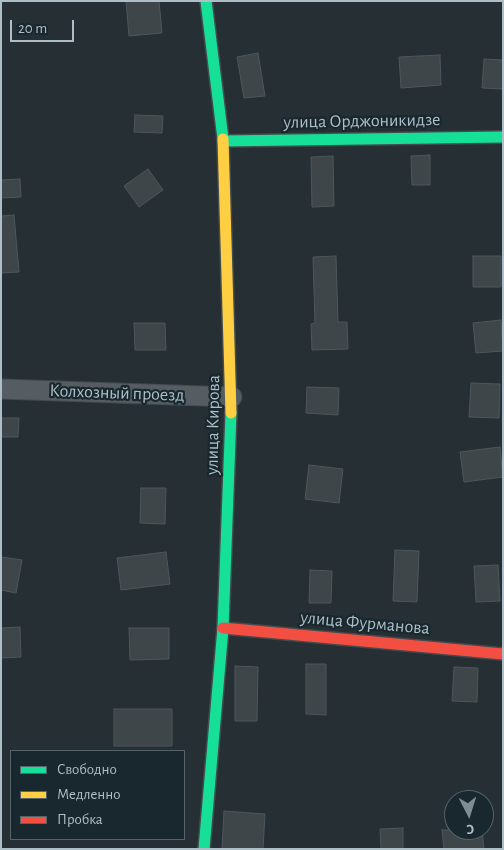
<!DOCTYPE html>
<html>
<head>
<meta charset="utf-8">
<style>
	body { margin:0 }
	#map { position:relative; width:504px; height:850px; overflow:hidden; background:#262f33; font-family:"Alegreya Sans",sans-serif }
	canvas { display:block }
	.frame { position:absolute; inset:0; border:2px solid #aebec6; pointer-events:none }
	.legend { position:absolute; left:10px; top:750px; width:175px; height:90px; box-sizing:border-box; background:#19282e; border:1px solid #55646b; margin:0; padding:6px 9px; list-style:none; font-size:15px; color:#aebec6 }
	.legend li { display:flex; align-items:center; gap:10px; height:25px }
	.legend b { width:25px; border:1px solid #55646b }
	.north { position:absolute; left:444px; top:790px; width:50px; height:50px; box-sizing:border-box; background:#19282e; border:1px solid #55646b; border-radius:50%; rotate:175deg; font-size:14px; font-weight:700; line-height:20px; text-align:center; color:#aebec6 }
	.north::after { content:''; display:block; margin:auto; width:18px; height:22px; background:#7e8c93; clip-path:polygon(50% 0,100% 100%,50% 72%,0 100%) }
	.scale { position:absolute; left:10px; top:20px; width:64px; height:22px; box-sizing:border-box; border:2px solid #aebec6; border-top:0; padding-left:6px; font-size:15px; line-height:18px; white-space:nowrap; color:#aebec6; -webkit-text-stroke:4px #19282e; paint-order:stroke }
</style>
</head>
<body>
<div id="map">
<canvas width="504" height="850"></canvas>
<div class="frame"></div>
<ul class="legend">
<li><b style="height:6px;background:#16e098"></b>Свободно</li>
<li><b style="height:6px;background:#ffcf43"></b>Медленно</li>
<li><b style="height:6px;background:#f24e42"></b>Пробка</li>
</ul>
<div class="north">С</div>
<div class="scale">20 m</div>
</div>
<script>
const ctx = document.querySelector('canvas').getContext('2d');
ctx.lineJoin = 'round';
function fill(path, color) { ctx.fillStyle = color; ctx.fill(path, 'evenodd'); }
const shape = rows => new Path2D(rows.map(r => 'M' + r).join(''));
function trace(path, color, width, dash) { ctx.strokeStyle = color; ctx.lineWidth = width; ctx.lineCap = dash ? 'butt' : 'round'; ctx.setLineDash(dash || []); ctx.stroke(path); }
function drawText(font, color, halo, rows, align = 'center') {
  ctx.font = font + ' "Alegreya Sans",sans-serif'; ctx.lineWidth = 4.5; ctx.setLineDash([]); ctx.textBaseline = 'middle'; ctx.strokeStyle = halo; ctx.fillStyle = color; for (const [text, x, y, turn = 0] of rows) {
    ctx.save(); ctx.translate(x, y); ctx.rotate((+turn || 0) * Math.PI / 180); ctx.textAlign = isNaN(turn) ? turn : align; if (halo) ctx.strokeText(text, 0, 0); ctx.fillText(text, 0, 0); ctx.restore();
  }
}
const building = shape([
	[126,1,159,1,162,33,129,36,126,1],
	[258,53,265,96,244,98,237,57,258,53],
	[440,55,441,85,401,88,399,57,440,55],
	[484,59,503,60,503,89,482,88,484,59],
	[135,115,163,116,162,133,134,132,135,115],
	[430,155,430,185,412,185,411,156,430,155],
	[333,156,334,206,312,207,311,157,333,156],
	[148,169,163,190,139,207,124,186,148,169],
	[20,179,21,197,1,198,1,180,20,179],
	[14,215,19,272,1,273,1,216,14,215],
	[336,256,338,322,347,322,348,349,312,350,311,324,315,323,313,257,336,256],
	[473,256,501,256,501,287,473,287,473,256],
	[501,320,503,351,476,353,473,323,501,320],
	[134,323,165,323,166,350,135,350,134,323],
	[471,383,500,384,499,418,469,417,471,383],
	[307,387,339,388,338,415,306,413,307,387],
	[1,418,19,418,18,437,1,437,1,418],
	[500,447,503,477,464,482,460,452,500,447],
	[309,465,343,469,339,503,305,499,309,465],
	[141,488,166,488,165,524,140,523,141,488],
	[395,550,419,551,417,602,393,601,395,550],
	[166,552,170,584,121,590,117,558,166,552],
	[1,557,22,560,16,593,1,590,1,557],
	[498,565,500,601,476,602,474,566,498,565],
	[310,570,332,571,331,603,309,603,310,570],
	[20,627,21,657,1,658,1,628,20,627],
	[129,628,169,628,169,659,130,660,129,628],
	[306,664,326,664,326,715,306,714,306,664],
	[235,666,258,667,257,721,235,721,235,666],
	[454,667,478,668,477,702,452,701,454,667],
	[114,709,172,709,172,746,114,746,114,709],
	[224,811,265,814,263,849,222,849,224,811],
	[403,828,403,849,381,849,380,829,403,828],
	[442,830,482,830,484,849,444,849,442,830]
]);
const street = shape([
	[1,389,232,397]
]);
const fast = shape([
	[206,1,223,139],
	[223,141,503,137],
	[204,849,223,628,231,413]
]);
const slow = shape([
	[223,139,231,413]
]);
const jam = shape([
	[223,628,503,654]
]);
const streetNames = [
	["улица Орджоникидзе",362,121,-1],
	["Колхозный проезд",117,393,2],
	["улица Кирова",213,425,-89],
	["улица Фурманова",365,623,5]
];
fill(building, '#3e464a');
trace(building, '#4d575c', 1);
trace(street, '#444b4e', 21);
trace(fast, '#444b4e', 14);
trace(slow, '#444b4e', 14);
trace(jam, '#444b4e', 14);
trace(street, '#565d62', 19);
trace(fast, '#16e098', 11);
trace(slow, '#ffcf43', 11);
trace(jam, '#f24e42', 11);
drawText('18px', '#aebec6', '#19282e', streetNames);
</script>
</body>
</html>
